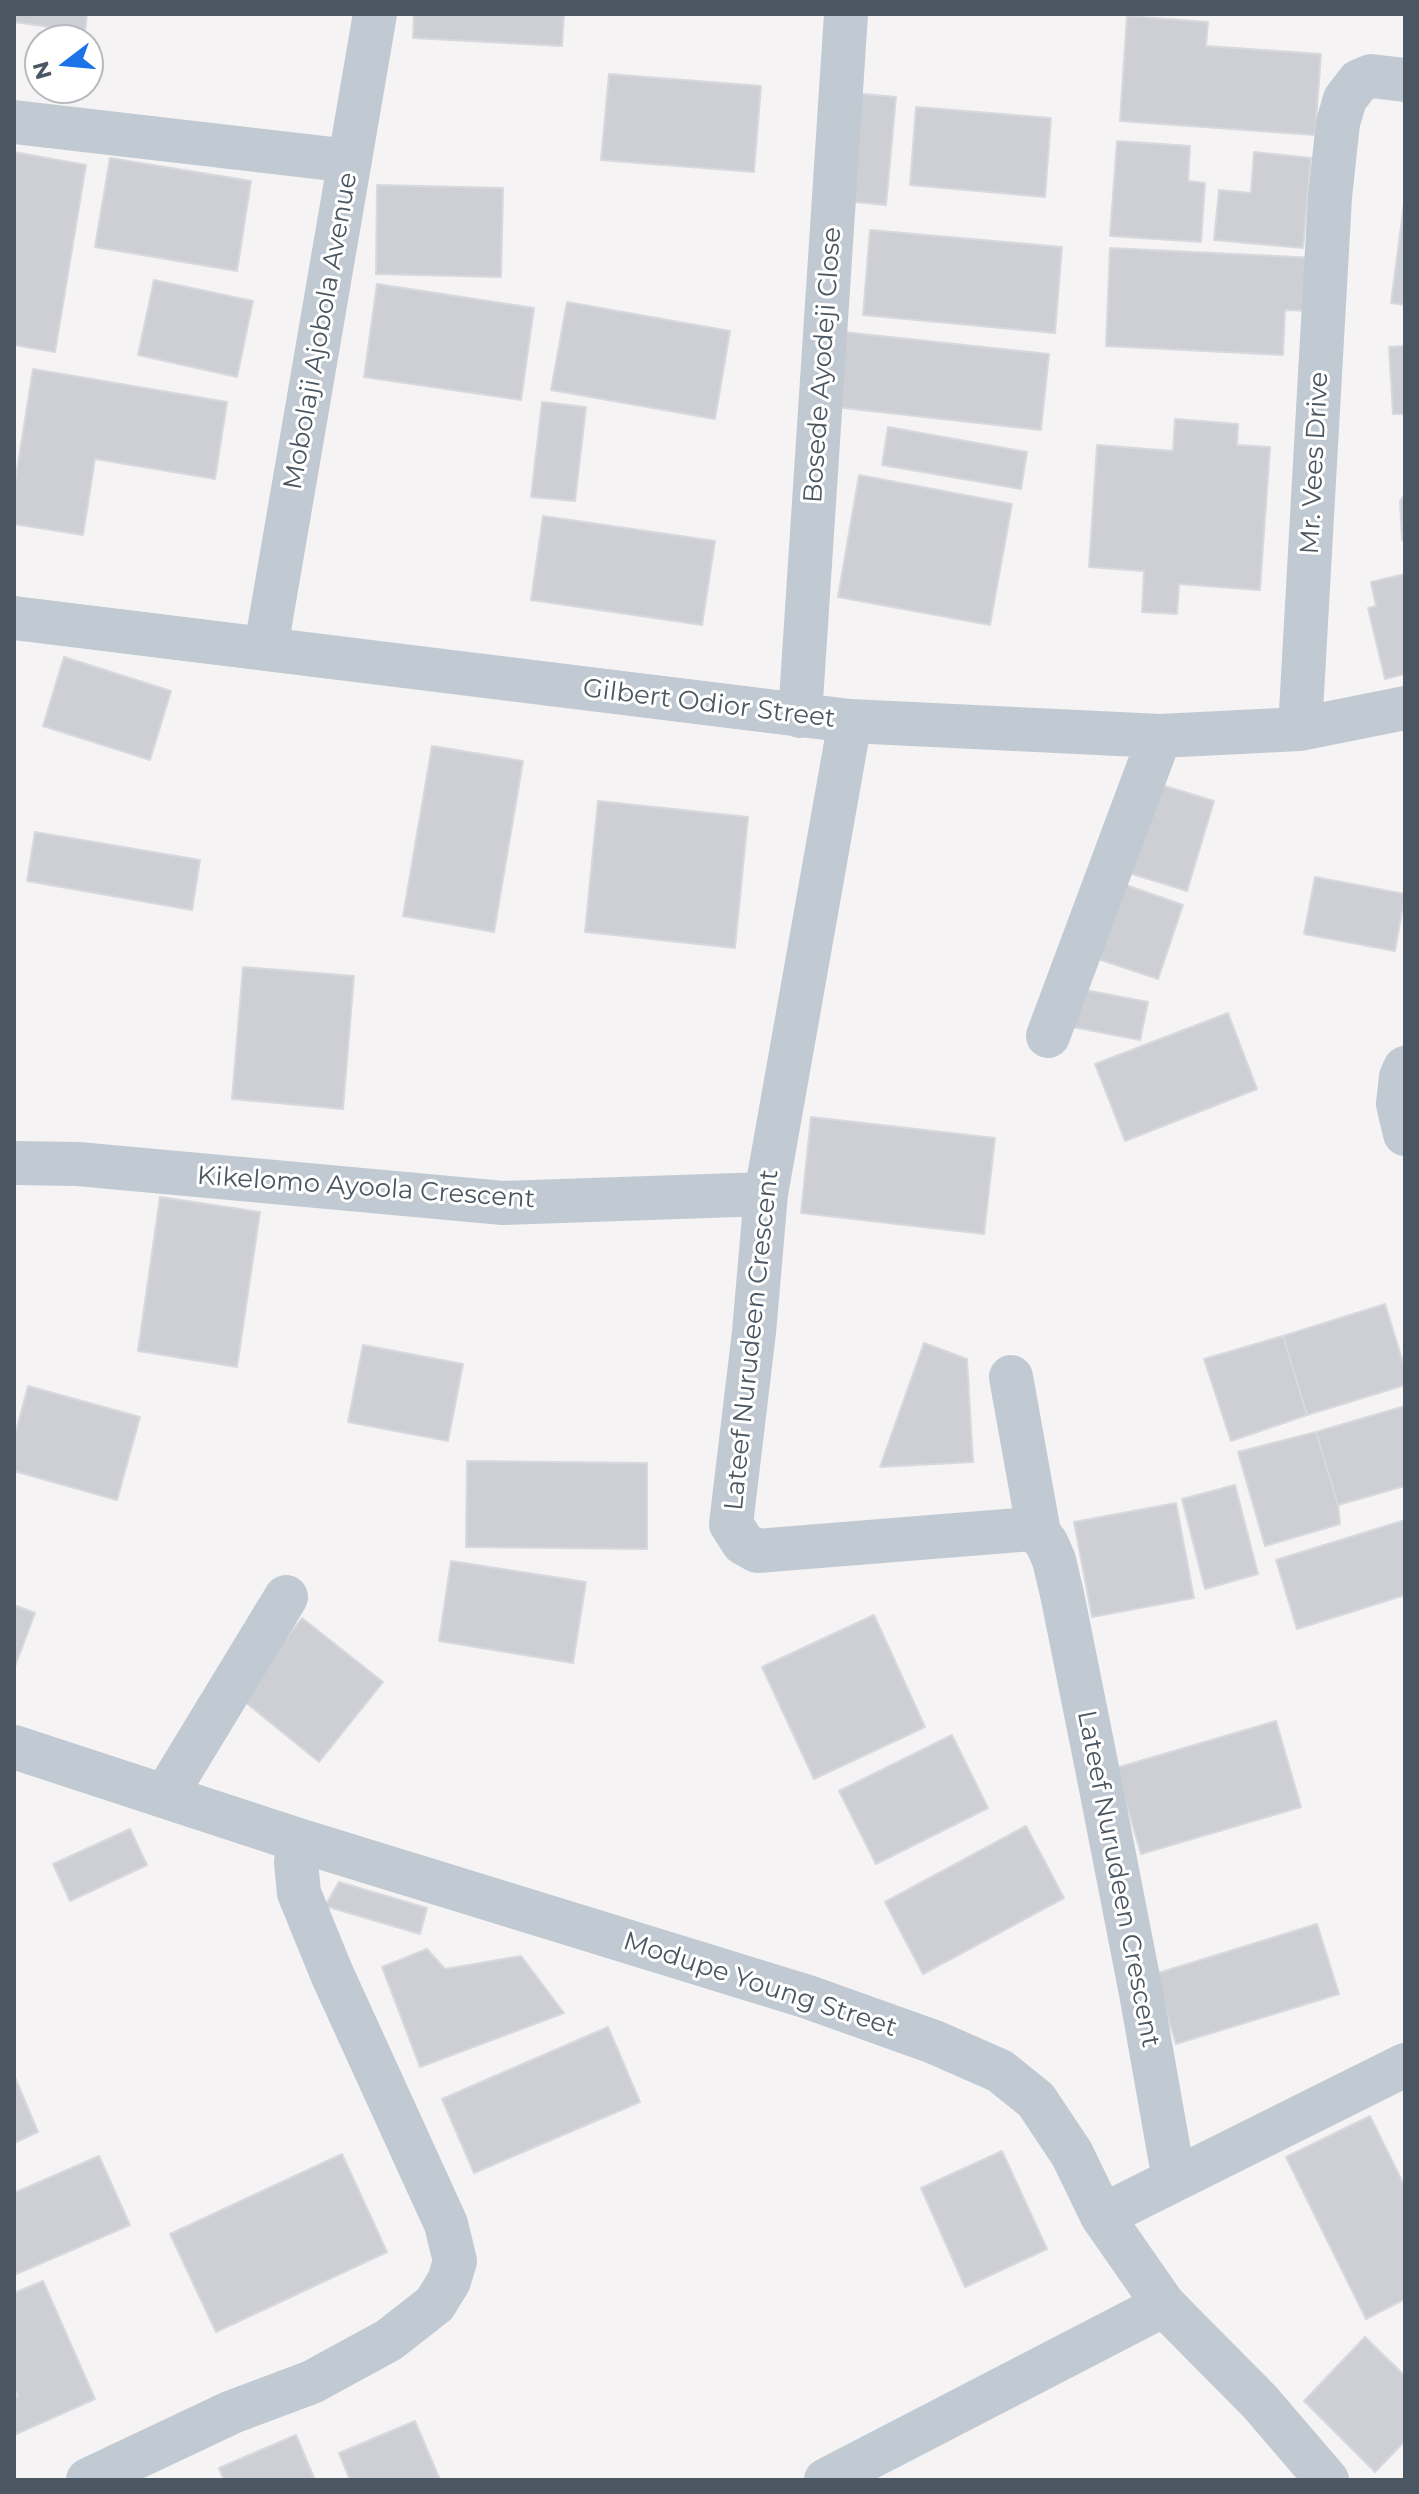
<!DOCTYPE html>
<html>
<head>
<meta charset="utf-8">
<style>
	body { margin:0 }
	#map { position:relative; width:1419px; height:2494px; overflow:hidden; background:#f5f3f3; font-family:Montserrat,sans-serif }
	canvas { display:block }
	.frame { position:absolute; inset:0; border:16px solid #4a5661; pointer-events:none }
	.north { position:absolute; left:24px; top:24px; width:80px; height:80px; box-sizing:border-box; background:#fff; border:2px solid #b7bbc0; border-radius:50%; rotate:254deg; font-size:22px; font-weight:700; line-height:32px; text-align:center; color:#4a5661 }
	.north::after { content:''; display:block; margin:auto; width:28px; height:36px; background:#1a73e8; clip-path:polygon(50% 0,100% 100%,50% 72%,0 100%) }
</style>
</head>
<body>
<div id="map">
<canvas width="1419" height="2494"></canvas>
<div class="frame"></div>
<div class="north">N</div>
</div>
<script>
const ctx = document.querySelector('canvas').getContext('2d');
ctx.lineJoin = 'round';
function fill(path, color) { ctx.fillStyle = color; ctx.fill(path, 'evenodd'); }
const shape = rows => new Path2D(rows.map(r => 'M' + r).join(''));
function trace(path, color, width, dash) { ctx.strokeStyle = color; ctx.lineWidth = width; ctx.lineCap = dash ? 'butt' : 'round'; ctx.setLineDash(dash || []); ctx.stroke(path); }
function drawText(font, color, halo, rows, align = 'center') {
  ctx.font = font + ' Montserrat,sans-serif'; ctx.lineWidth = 6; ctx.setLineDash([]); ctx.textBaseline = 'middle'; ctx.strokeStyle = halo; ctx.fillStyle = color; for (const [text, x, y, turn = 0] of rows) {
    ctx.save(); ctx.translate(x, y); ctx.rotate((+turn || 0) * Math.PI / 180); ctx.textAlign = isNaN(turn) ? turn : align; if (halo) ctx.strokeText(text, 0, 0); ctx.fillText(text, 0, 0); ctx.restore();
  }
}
const building = shape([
	[14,14,87,14,85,32,14,22,14,14],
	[414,14,564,14,562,46,413,38,414,14],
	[1127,16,1208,22,1206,46,1321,54,1315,135,1120,121,1127,16],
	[609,74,761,86,754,172,601,160,609,74],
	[853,93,896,97,886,205,844,201,853,93],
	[916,107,1051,118,1045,197,910,185,916,107],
	[1117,141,1190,146,1188,181,1205,183,1201,242,1110,236,1117,141],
	[14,152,86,165,55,352,14,345,14,152],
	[1254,152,1311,158,1303,248,1214,240,1219,190,1251,193,1254,152],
	[110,158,251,181,237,271,95,247,110,158],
	[377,185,503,188,501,277,376,274,377,185],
	[1405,196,1405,305,1391,303,1405,196],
	[870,230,1062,247,1055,333,863,315,870,230],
	[1110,248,1317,258,1314,311,1285,310,1283,355,1106,346,1110,248],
	[154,280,253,301,237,377,138,355,154,280],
	[377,284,534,308,521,400,364,377,377,284],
	[567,302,730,331,715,419,551,390,567,302],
	[843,332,1049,354,1041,430,835,407,843,332],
	[1405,346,1405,414,1393,414,1389,347,1405,346],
	[33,369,227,402,215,479,95,459,83,535,14,524,14,489,33,369],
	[542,402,586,407,575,501,531,497,542,402],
	[1175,419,1238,424,1237,445,1270,447,1260,590,1179,584,1177,614,1142,612,1144,571,1089,567,1097,445,1173,451,1175,419],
	[888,427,1027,452,1021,489,882,465,888,427],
	[859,475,1012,504,990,625,838,597,859,475],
	[1405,494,1405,540,1402,540,1400,501,1405,494],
	[543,516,715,541,702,625,531,600,543,516],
	[1405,574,1405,674,1385,679,1368,608,1376,606,1371,582,1405,574],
	[64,657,171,691,150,760,43,726,64,657],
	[432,746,523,761,494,932,403,916,432,746],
	[1152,782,1214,801,1187,891,1126,872,1152,782],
	[598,801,748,817,735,948,585,932,598,801],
	[35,832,200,860,192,910,27,881,35,832],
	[1315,877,1405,894,1395,951,1304,934,1315,877],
	[1120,883,1183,905,1158,979,1095,958,1120,883],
	[243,967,354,976,343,1109,232,1099,243,967],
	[1069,987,1148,1002,1140,1040,1062,1025,1069,987],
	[1228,1013,1257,1089,1125,1141,1095,1064,1228,1013],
	[811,1117,995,1138,984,1234,801,1213,811,1117],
	[160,1197,260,1212,237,1367,138,1351,160,1197],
	[1385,1304,1405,1369,1405,1385,1307,1415,1283,1336,1385,1304],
	[1283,1336,1307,1415,1231,1441,1204,1359,1283,1336],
	[924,1343,967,1359,973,1462,880,1467,924,1343],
	[363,1345,463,1364,448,1441,348,1422,363,1345],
	[28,1386,140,1417,117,1500,14,1471,14,1439,28,1386],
	[1405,1406,1405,1486,1338,1505,1316,1432,1405,1406],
	[1316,1432,1338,1505,1340,1524,1265,1546,1238,1452,1316,1432],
	[467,1461,647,1463,647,1549,466,1547,467,1461],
	[1235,1485,1258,1574,1205,1589,1182,1499,1235,1485],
	[1176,1503,1194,1598,1092,1617,1074,1522,1176,1503],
	[1405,1520,1405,1595,1297,1629,1276,1560,1405,1520],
	[451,1561,586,1582,573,1663,439,1641,451,1561],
	[14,1605,35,1613,14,1669,14,1605],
	[874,1615,925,1727,814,1779,762,1667,874,1615],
	[302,1618,383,1682,319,1762,239,1697,302,1618],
	[1276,1721,1301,1807,1141,1854,1116,1768,1276,1721],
	[952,1735,988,1808,876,1864,839,1791,952,1735],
	[1026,1826,1064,1898,923,1974,885,1902,1026,1826],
	[130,1829,147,1865,70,1901,53,1864,130,1829],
	[339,1882,427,1908,420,1934,325,1906,339,1882],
	[1317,1924,1339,1994,1176,2044,1155,1974,1317,1924],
	[427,1949,445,1969,521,1956,564,2013,420,2067,382,1967,427,1949],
	[608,2027,640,2102,474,2173,442,2099,608,2027],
	[14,2075,38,2132,14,2143,14,2075],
	[1370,2116,1405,2187,1405,2299,1366,2319,1286,2157,1370,2116],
	[1002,2151,1047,2249,965,2287,921,2188,1002,2151],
	[342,2154,387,2252,216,2332,170,2234,342,2154],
	[99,2156,130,2225,14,2275,14,2193,99,2156],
	[43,2281,95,2399,14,2435,14,2398,18,2396,14,2387,14,2293,43,2281],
	[1365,2337,1405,2376,1405,2441,1375,2472,1304,2401,1365,2337],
	[415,2421,440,2480,350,2480,339,2453,415,2421],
	[296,2435,315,2480,224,2480,219,2468,296,2435]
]);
const minor = shape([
	[14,122,350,161],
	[14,618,850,721,1160,736,1300,729,1405,708],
	[266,647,375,14],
	[800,716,846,14],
	[850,721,766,1194,754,1332,731,1524,743,1543,757,1551,1031,1529,1039,1533,1047,1544,1054,1560,1062,1594,1096,1763,1141,1993,1174,2180,1102,2216],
	[1300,729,1330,197,1338,123,1345,99,1359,81,1371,76,1405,80],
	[1048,1036,1160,736],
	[1405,1068,1401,1077,1398,1104,1405,1134],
	[14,1163,78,1164,503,1203,766,1194],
	[1011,1377,1039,1533],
	[14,1747,298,1840,808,1997,934,2042,1000,2071,1036,2100,1072,2154,1102,2216,1164,2305,1260,2402,1327,2480],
	[165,1796,286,1597],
	[1174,2180,1405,2065],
	[88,2480,232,2412,312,2382,389,2340,435,2304,449,2281,455,2261,446,2224,332,1974,299,1893,296,1863,298,1840],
	[826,2480,1164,2305]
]);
const streetNames = [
	["Mobolaji Ajobola Avenue",321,331,-80],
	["Bosede Ayodeji Close",823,365,-86],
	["Mr. Vees Drive",1315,463,-87],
	["Gilbert Odior Street",709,704,7],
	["Kikelomo Ayoola Crescent",366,1188,4],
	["Lateef Nurudeen Crescent",752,1340,-84],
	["Lateef Nurudeen Crescent",1118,1879,79],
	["Modupe Young Street",760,1985,18]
];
fill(building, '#cdcfd5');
trace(building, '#d7d9de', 2);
trace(minor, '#c1cad2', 44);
drawText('26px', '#4a5661', '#fff', streetNames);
</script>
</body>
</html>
